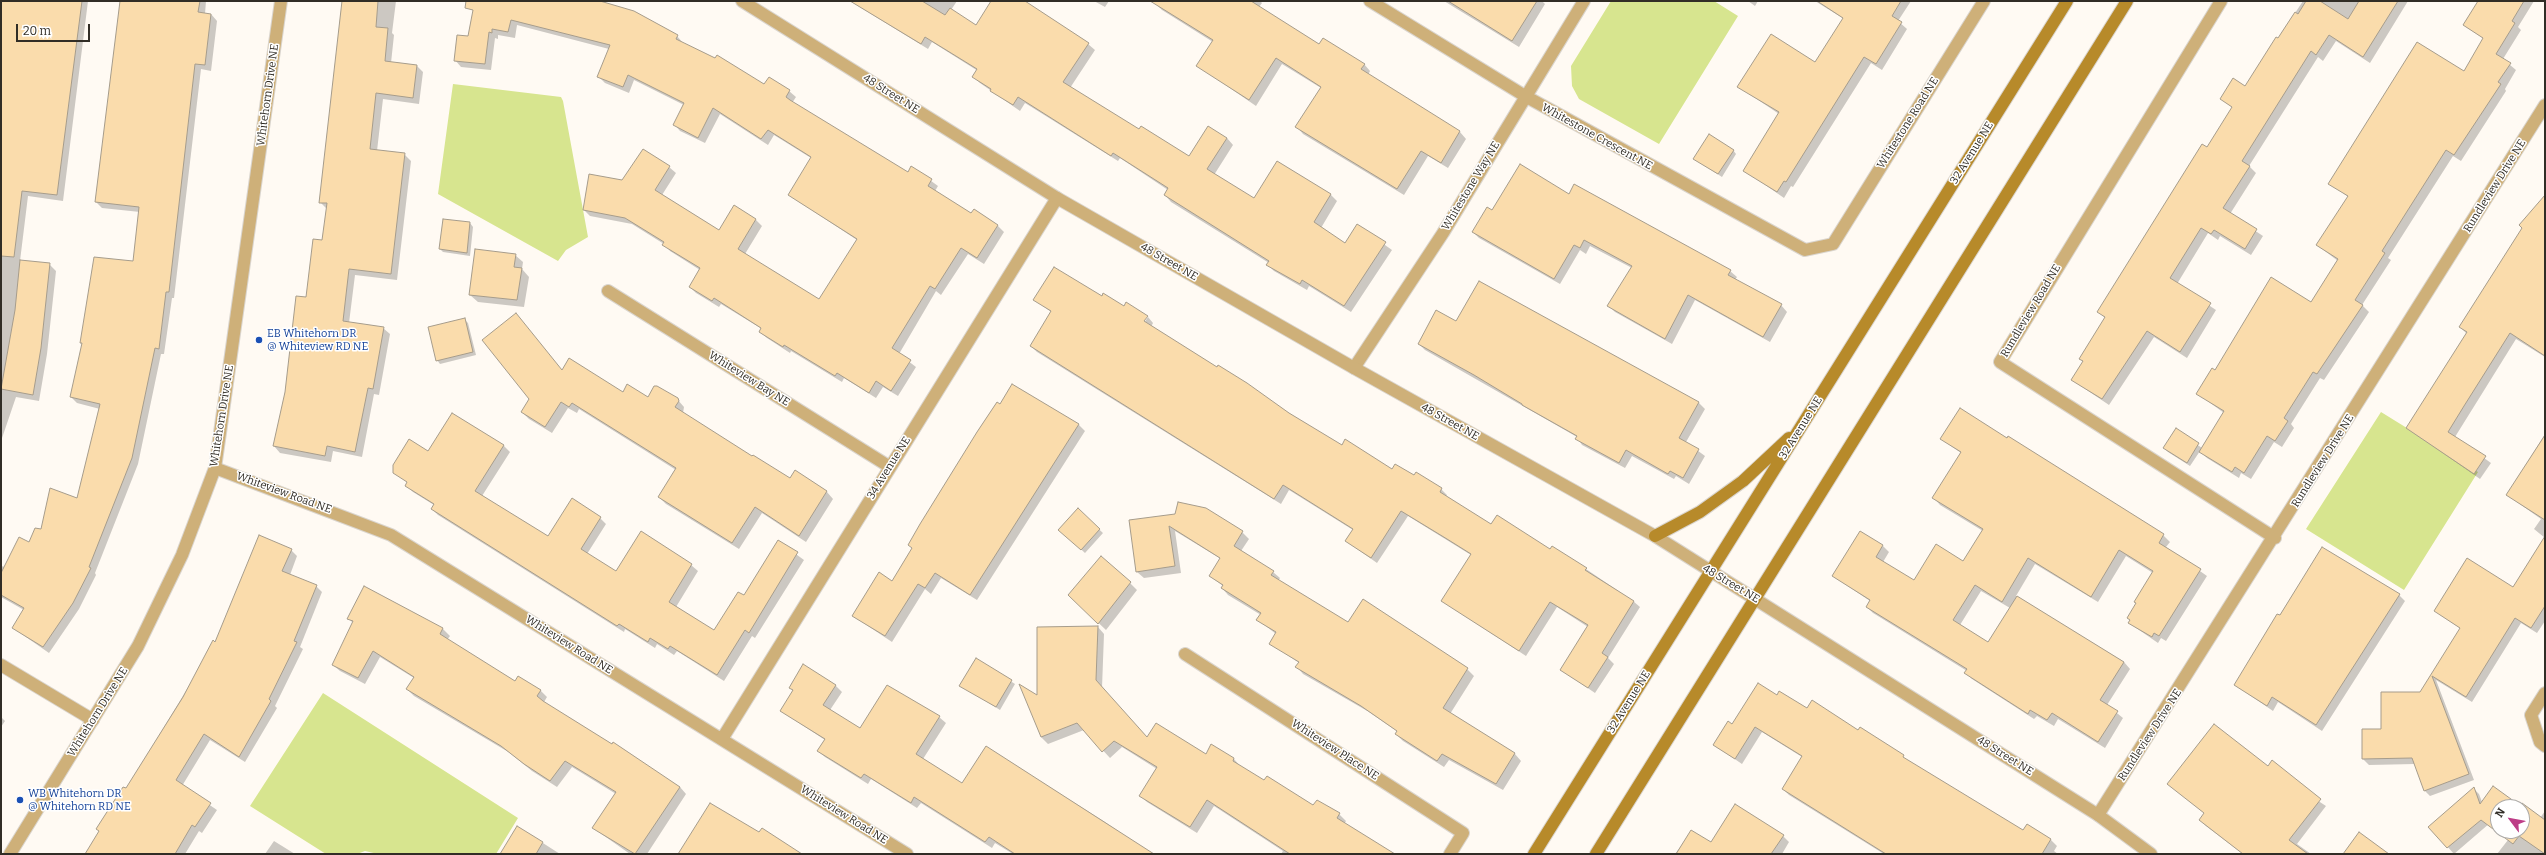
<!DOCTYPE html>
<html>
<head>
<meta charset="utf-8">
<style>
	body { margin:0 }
	#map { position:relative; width:2546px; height:855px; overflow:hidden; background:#fffaf3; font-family:Bitter,serif }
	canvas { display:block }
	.frame { position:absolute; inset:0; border:2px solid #312d26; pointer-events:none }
	.north { position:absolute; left:2490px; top:799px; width:40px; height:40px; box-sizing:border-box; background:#fff; border:1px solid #adaba8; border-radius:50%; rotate:302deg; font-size:11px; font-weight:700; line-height:16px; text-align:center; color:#312d26 }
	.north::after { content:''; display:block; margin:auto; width:14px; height:18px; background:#bd3d87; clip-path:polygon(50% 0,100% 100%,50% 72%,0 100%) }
	.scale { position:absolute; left:16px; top:24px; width:74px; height:18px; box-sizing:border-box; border:2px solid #312d26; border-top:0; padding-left:5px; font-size:12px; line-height:14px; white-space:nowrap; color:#312d26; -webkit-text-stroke:3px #fff; paint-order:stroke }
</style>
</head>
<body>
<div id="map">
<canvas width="2546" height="855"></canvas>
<div class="frame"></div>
<div class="north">N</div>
<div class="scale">20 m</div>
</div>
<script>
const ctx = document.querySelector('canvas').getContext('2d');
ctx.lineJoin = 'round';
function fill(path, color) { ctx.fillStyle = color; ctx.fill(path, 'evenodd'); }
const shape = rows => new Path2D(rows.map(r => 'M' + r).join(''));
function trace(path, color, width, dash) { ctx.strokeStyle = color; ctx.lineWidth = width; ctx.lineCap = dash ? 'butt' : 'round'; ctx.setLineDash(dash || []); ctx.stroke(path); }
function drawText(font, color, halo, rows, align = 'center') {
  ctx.font = font + ' Bitter,serif'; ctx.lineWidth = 3; ctx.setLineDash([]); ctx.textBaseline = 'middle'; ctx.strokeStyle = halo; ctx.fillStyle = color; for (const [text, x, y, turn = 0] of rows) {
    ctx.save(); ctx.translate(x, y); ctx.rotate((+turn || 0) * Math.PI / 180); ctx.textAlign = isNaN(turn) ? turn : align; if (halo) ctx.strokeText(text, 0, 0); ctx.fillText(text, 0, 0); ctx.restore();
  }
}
const green = shape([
	[1611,1,1714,1,1738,16,1659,144,1579,99,1572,86,1571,66],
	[453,84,561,97,563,101,588,237,566,250,558,261,438,194],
	[2381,412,2478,472,2404,590,2306,529],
	[323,693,518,818,496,854,378,854,365,851,357,854,326,854,250,806]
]);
const shadow = shape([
	[1,1,88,1,63,201,28,196,20,261,49,264,56,271,47,354,39,401,16,397,1,441],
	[164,1,206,1,205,14,211,14,217,21,211,71,201,69,174,298,172,298,164,354,161,354,138,464,95,573,96,575,79,609,49,653,13,628,24,610,1,597,1,566,5,567,42,530,78,499,100,409,77,403,71,397,83,345,81,343,134,263,140,212,102,208,96,202],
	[343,1,396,1,392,33,394,35,391,63,417,66,423,72,419,104,383,99,377,151,404,154,411,161,397,280,355,275,349,323,383,328,390,334,379,395,374,394,362,457,333,451,331,462,280,453,274,446,306,298,323,242,327,209,320,202],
	[476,1,599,1,677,36,683,43,764,86,789,91,796,97,792,103,908,173,912,167,938,186,935,191,972,214,974,211,998,226,1004,232,984,264,968,254,941,295,936,291,899,354,916,367,898,396,883,387,876,398,844,378,842,382,791,351,790,353,767,338,760,332,762,329,721,304,719,307,696,293,690,287,700,270,670,251,664,244,632,224,590,216,584,210,623,181,669,167,676,173,662,195,720,231,735,207,756,220,762,226,745,254,819,301,857,240,789,195,811,158,774,135,768,145,720,114,705,143,680,131,674,124,684,105,634,80,629,93,605,83,599,77,609,49,517,25,515,38,498,35,498,39,495,38,491,70,461,67,455,60,468,37],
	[850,1,957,1,951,10,976,26,992,1,1021,1,1088,44,1095,50,1070,88,1139,130,1189,158,1227,138,1233,145,1214,175,1254,200,1278,162,1331,195,1337,201,1321,228,1345,245,1357,225,1392,250,1351,312,1309,286,1307,290,1274,271,1268,265,1269,263,1171,202,1165,195,1168,190,1120,158,1118,161,1025,103,1020,111,980,83,974,77,978,71,932,42,928,49],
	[1094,1,1109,1,1105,7],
	[1157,1,1260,1,1262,3,1259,7,1320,45,1364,64,1370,71,1368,75,1460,132,1466,139,1448,168,1428,156,1404,195,1303,134,1297,127,1321,88,1282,64,1256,106,1198,66,1213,42,1162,10,1156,4],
	[1444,1,1542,1,1545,4,1519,47],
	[1748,1,1758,1,1755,6],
	[1815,1,1911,1,1898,21,1907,29,1882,70,1871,63,1793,187,1791,186,1784,198,1744,170,1779,114,1739,87,1815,63,1844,19],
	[2303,1,2408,1,2370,63,2336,41,2323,61,2318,57,2249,166,2256,173,2230,214,2263,236,2251,255,2220,236,2218,240,2208,233,2177,284,2216,310,2187,358,2154,337,2109,405,2072,380,2083,362,2080,358,2105,318,2099,312,2233,108,2221,99,2246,87],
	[2479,1,2534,1,2518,27,2521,30,2503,59,2516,70,2505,89,2506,91,2461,161,2453,156,2388,258,2391,260,2362,305,2369,312,2324,380,2320,378,2291,424,2294,428,2282,447,2274,442,2251,479,2241,473,2239,478,2207,458,2200,451,2190,466,2168,452,2164,448,2176,430,2202,448,2224,413,2198,394,2216,372,2311,303,2338,261,2317,245,2348,197,2330,183,2464,72,2484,39,2464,25],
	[1733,150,1736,154,1722,177,1694,159],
	[1569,195,1730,271,1737,277,1735,280,1781,305,1787,312,1770,342,1695,300,1672,344,1615,312,1609,306,1632,268,1590,246,1586,254,1580,250,1560,284,1479,238,1473,232,1492,212],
	[2545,198,2545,357,2516,339,2455,437,2491,463,2480,479,2407,428,2467,334,2460,327],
	[470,223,473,227,470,256,443,252,440,249],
	[515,255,523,262,522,269,529,277,524,307,478,302,470,295],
	[1035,300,1142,326,1148,317,1153,323,1151,327,1342,446,1392,470,1415,477,1441,489,1447,495,1446,497,1492,525,1551,550,1586,569,1633,601,1640,607,1608,658,1614,664,1595,693,1561,670,1588,627,1557,607,1526,656,1442,601,1471,555,1408,516,1377,563,1346,541,1353,530,1289,490,1281,504,1037,352,1031,346,1051,312],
	[516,315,562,371,623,393,648,398,677,399,684,407,683,413,752,457,791,479,795,472,827,492,833,499,806,542,762,513,739,549,666,504,659,497,676,470,579,409,577,413,568,408,552,433,529,419,522,412,530,399],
	[465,320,468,323,476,355,440,364,437,360],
	[1456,322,1699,403,1705,409,1686,442,1705,456,1689,484,1676,476,1674,479,1632,456,1625,468,1582,445,1577,437,1425,350,1419,344],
	[1013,385,1079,425,1085,431,977,600,941,578,931,594,925,589,892,642,853,616,893,582],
	[452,415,504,446,510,452,482,496,548,538,600,518,606,524,587,554,616,572,691,565,698,571,676,607,715,631,745,597,778,541,804,560,755,638,752,636,724,681,677,651,674,655,657,644,655,648,625,629,624,632,438,515,432,509,434,505,413,492,406,485,408,483,394,472,429,452],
	[2545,434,2545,621,2537,633,2521,623,2472,702,2436,680,2474,780,2430,796,2424,790,2415,764,2369,765,2363,759,2382,730,2421,693,2461,629,2435,611,2514,588,2545,538,2534,529,2541,519,2507,495],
	[2009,437,2163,535,2170,542,2166,547,2207,576,2166,641,2161,638,2158,643,2129,623,2153,573,2126,556,2098,602,2035,564,2016,596,2124,662,2130,669,2107,705,2123,718,2105,748,2058,719,2054,726,2037,716,2034,719,1972,679,1966,673,1967,671,1873,613,1867,607,1870,601,1833,576,1883,546,1889,552,1883,562,1914,582,1964,562,1983,531,1940,505,1934,498,1961,453,1941,439],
	[1981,591,2010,608,1988,643,1960,625],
	[1078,510,1103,533,1085,553,1060,530],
	[1130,521,1242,532,1249,539,1241,551,1273,572,1280,578,1278,581,1348,624,1467,669,1474,676,1450,714,1515,754,1521,761,1503,790,1449,760,1444,767,1403,741,1396,734,1398,732,1369,712,1303,674,1297,667,1299,663,1270,643,1276,634,1258,620,1261,615,1228,595,1222,588,1223,586,1210,576,1221,559,1175,531,1181,573,1144,578,1137,572],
	[2322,549,2399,595,2405,601,2322,731,2278,702,2273,711,2235,685],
	[291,550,297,556,290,575,316,586,322,592,300,647,303,649,275,706,277,708,245,762,210,740,182,786,217,810,202,833,199,831,185,854,176,854,150,838,141,854,87,854,215,643],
	[1130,583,1137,590,1106,630,1069,595],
	[365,587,443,629,450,636,447,640,515,682,540,690,547,697,544,702,680,787,686,794,647,854,630,854,593,828,616,794,572,767,557,787,532,771,510,753,414,696,407,689,414,678,380,657,365,684,340,671,333,665,353,623,349,619],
	[1098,627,1104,634,1102,688,1148,739,1206,755,1234,759,1240,766,1264,781,1314,807,1339,814,1346,821,1344,824,1393,854,1281,854,1283,851,1214,806,1197,833,1147,802,1141,796,1157,769,1122,747,1110,758,1084,730,1048,744,1041,737,1021,686,1038,697],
	[976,659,1015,684,1000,710,960,685],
	[835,685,842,692,830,710,861,729,939,717,946,723,923,759,962,784,986,747,1105,822,1140,846,1146,854,1013,854,995,843,992,848,921,803,917,808,871,779,868,784,825,757,818,751,825,740,781,711,793,691,790,687],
	[1777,696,1859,731,1860,729,1910,762,2023,831,2027,825,2051,840,2057,846,2054,851,2058,854,1884,854,1789,795,1783,789,1802,757,1762,732,1742,764,1714,745,1732,725],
	[1,717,5,721,1,727],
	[2268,768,2326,806,2297,844,2311,854,2243,854,2206,826,2200,820,2205,814,2169,784],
	[2474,789,2479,794,2490,823,2454,854,2430,827],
	[2545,811,2545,854,2497,854,2515,831,2522,831,2522,822,2540,818],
	[518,827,560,854,505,854],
	[1692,831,1712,844,1783,836,1789,842,1782,854,1675,854],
	[274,841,295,854,265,854]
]);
const building = shape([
	[1,1,82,1,57,195,22,191,14,257,1,256,1,1],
	[120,1,200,1,198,12,211,14,205,65,195,64,169,292,166,292,159,349,155,348,132,458,89,567,91,568,73,603,43,647,12,628,24,608,1,595,1,573,19,537,29,542,35,528,41,529,50,488,77,498,100,404,70,397,82,343,80,343,94,257,133,261,139,207,95,202,120,1],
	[342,1,378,1,376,27,388,28,385,61,417,65,413,98,376,93,370,149,405,153,391,274,349,269,343,321,384,327,373,389,368,388,355,452,327,446,325,456,273,446,285,392,296,296,306,297,313,239,322,240,327,203,319,203,342,1],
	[466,1,600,1,634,11,678,35,676,39,715,58,717,55,764,84,769,77,790,90,786,97,790,100,908,172,911,166,932,179,928,186,933,189,971,213,974,209,998,225,977,258,961,248,935,289,930,286,892,348,911,360,891,391,876,381,869,393,837,373,835,376,784,345,783,347,759,332,761,328,714,298,712,301,689,287,700,268,662,245,664,242,625,218,583,210,589,174,622,180,643,149,670,166,655,190,719,230,734,205,756,219,738,249,819,299,857,239,788,195,811,157,768,130,761,139,713,108,698,138,673,125,684,103,628,75,623,87,597,77,610,45,511,20,508,32,492,29,492,33,489,32,485,64,454,61,457,35,468,36,473,10,465,8,466,1],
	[850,1,922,1,945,15,950,8,976,25,991,1,1025,1,1089,43,1063,82,1139,129,1141,126,1189,156,1208,126,1227,138,1207,169,1254,198,1277,161,1331,194,1314,222,1345,243,1357,224,1386,242,1344,306,1302,280,1300,284,1266,265,1269,261,1164,195,1168,188,1113,153,1111,156,1018,97,1013,105,990,91,991,89,972,77,977,69,925,37,921,44,850,1],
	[1150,1,1251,1,1319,44,1323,38,1365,64,1361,69,1460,131,1441,163,1421,151,1397,189,1295,127,1321,87,1276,58,1249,100,1196,66,1213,40,1150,1],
	[1448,1,1537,1,1512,41,1448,1],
	[1817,1,1901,1,1892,16,1902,22,1876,64,1864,57,1786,182,1784,181,1777,192,1743,171,1779,112,1737,87,1771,34,1815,62,1843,18,1817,1],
	[2306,1,2320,1,2348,19,2359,1,2398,1,2363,57,2329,35,2316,55,2311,51,2242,161,2250,166,2223,208,2257,229,2245,249,2214,230,2211,234,2201,228,2170,278,2211,303,2180,352,2147,331,2102,399,2071,380,2083,361,2079,359,2105,317,2097,312,2202,144,2207,147,2232,107,2220,99,2233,78,2245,86,2276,37,2278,38,2295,12,2298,14,2306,1],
	[2478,1,2524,1,2512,21,2515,23,2496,54,2511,63,2498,82,2501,84,2454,155,2446,150,2406,213,2382,251,2385,253,2355,300,2363,305,2317,374,2313,372,2284,418,2288,421,2275,441,2267,436,2244,473,2235,467,2232,472,2199,452,2224,411,2196,394,2212,368,2215,370,2271,277,2311,302,2338,259,2316,245,2348,196,2328,184,2417,42,2464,71,2483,38,2463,25,2478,1],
	[1709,134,1734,150,1718,174,1693,159,1709,134],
	[1520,164,1569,194,1574,184,1731,270,1728,275,1782,304,1763,337,1688,295,1665,339,1607,306,1632,266,1584,240,1580,248,1574,245,1554,279,1472,232,1487,207,1492,210,1520,164],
	[2545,195,2545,356,2510,333,2464,406,2448,432,2486,456,2474,474,2406,428,2467,332,2459,327,2522,228,2519,225,2545,195],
	[443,219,470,222,467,253,439,249,443,219],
	[475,249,516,254,514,267,522,268,517,300,469,295,475,249],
	[20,260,50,263,41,348,33,395,1,389,15,310,20,260],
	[1054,267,1102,296,1103,293,1124,306,1126,302,1148,316,1144,321,1217,367,1218,365,1247,383,1289,413,1342,445,1345,439,1392,469,1395,464,1414,475,1416,472,1442,488,1440,492,1491,524,1497,515,1550,549,1552,546,1587,568,1585,570,1634,601,1602,653,1608,657,1588,688,1560,670,1588,625,1550,602,1519,651,1441,601,1471,554,1447,539,1401,511,1371,558,1345,541,1353,529,1283,485,1274,499,1030,346,1051,311,1033,300,1054,267],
	[1479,281,1699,402,1679,438,1699,449,1683,478,1670,471,1668,474,1626,450,1619,463,1575,439,1577,436,1522,405,1522,404,1474,375,1418,344,1436,310,1456,321,1479,281],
	[516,313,562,370,569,358,623,392,627,384,648,397,654,386,657,386,678,398,679,401,675,407,752,456,753,455,790,478,795,470,827,491,799,536,755,507,732,543,658,497,676,468,572,403,569,407,561,402,545,427,521,412,529,399,482,340,516,313],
	[465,318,473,352,436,361,428,327,465,318],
	[1012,384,1079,424,970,595,935,573,925,588,918,584,885,636,852,616,879,572,892,581,912,548,908,545,920,524,977,432,997,402,1000,404,1012,384],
	[1960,408,2007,438,2008,436,2164,534,2159,543,2201,569,2159,636,2154,633,2152,637,2128,623,2130,620,2127,618,2136,603,2134,602,2153,571,2119,550,2091,597,2028,558,2002,602,1975,585,1953,620,1988,642,2017,596,2124,662,2100,700,2118,711,2098,742,2052,713,2047,720,2030,710,2028,714,1964,673,1967,669,1866,607,1870,600,1832,576,1860,531,1883,545,1876,557,1914,580,1936,544,1963,561,1983,529,1932,498,1961,452,1940,439,1960,408],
	[452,413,504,445,475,491,548,536,572,498,601,517,581,549,616,571,641,531,692,564,669,602,714,630,738,592,744,595,778,540,798,552,749,633,745,630,717,675,670,646,668,649,650,638,648,642,619,624,617,626,431,509,434,504,405,486,407,482,393,473,393,465,409,439,428,451,452,413],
	[2176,428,2199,443,2187,463,2163,448,2176,428],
	[2545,435,2545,520,2506,495,2545,435],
	[1178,502,1206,508,1243,531,1234,546,1274,571,1271,575,1348,622,1363,599,1468,668,1443,708,1515,753,1496,784,1442,754,1437,761,1395,734,1397,731,1361,706,1295,667,1299,662,1269,644,1276,632,1256,620,1261,613,1221,588,1223,585,1209,576,1220,558,1169,526,1175,566,1136,572,1129,520,1175,514,1178,502],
	[1078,508,1100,529,1081,550,1058,530,1078,508],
	[259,535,292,549,282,571,317,585,294,641,297,642,269,699,271,701,239,757,204,734,176,780,211,803,195,827,192,825,175,854,85,854,99,831,96,829,123,787,126,788,183,697,213,640,215,642,259,535],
	[2545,536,2545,606,2531,628,2515,618,2466,697,2432,676,2469,774,2424,791,2412,758,2362,759,2362,729,2381,729,2381,692,2420,692,2460,628,2434,611,2467,558,2513,587,2545,536],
	[2322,547,2400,594,2316,725,2272,697,2267,706,2234,685,2277,614,2280,615,2322,547],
	[1101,556,1131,582,1098,624,1068,595,1101,556],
	[364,586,443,628,440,634,515,681,518,676,541,690,537,696,543,701,612,744,613,742,680,787,635,854,592,828,616,792,565,761,550,781,524,764,501,746,406,689,414,677,373,651,358,678,332,665,353,621,347,619,364,586],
	[1098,626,1096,680,1147,737,1156,723,1206,754,1211,744,1234,758,1233,761,1264,780,1267,776,1313,805,1317,800,1340,813,1337,818,1395,854,1290,854,1207,800,1190,827,1139,796,1157,767,1114,741,1102,752,1077,723,1041,737,1019,684,1037,695,1037,627,1098,626],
	[976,658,1012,680,996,707,959,686,976,658],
	[803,664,836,685,823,705,860,728,887,685,940,716,916,754,962,783,986,746,1154,854,1015,854,989,837,985,842,914,797,911,803,864,774,861,778,817,751,825,739,780,711,793,690,789,688,803,664],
	[1758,683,1777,695,1779,691,1807,708,1812,700,1858,730,1860,727,1904,755,1903,757,2023,830,2027,824,2051,839,2042,854,1886,854,1782,789,1802,756,1755,727,1735,759,1713,745,1728,721,1732,724,1758,683],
	[2214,724,2268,766,2272,760,2321,799,2289,840,2308,854,2243,854,2199,820,2204,813,2167,784,2214,724],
	[2493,786,2522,807,2498,807,2498,831,2522,831,2522,803,2545,820,2545,854,2519,836,2513,844,2481,820,2447,848,2428,827,2474,787,2480,804,2493,786],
	[710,803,759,832,762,828,802,854,678,854,710,803],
	[1735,804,1784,835,1771,854,1676,854,1691,830,1711,842,1735,804],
	[517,826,543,842,536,854,500,854,517,826],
	[2359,832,2389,854,2343,854,2359,832]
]);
const minor = shape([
	[1370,1,1525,96,1805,250,1833,244,1984,1],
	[2221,1,2000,362,2275,538],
	[608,291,890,467],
	[1354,368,1443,233,1584,1],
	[215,468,391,535,907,854],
	[1185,654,1463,833,1450,854],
	[1,665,93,720],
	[2545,693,2531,715,2540,742,2545,746],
	[722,739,1057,198],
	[2098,815,2545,105]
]);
const tertiary = shape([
	[742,1,1057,198,1354,368,1655,536,2098,815,2151,854],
	[10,854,138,646,182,555,215,468,281,1]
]);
const secondary = shape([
	[1655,536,1700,512,1743,481,1789,438],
	[1534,854,2067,1],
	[1596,854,2127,1]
]);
const markers = [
	[259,340,4,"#1a4fb4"],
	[20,800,4,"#1a4fb4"]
];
const streetNames = [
	["48 Street NE",891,94,32],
	["Whitehorn Drive NE",268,95,-82],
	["Whitestone Road NE",1908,123,-58],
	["Whitestone Crescent NE",1597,137,29],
	["32 Avenue NE",1972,153,-58],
	["Whitestone Way NE",1471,186,-59],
	["Rundleview Drive NE",2495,186,-58],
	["48 Street NE",1169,262,30],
	["Rundleview Road NE",2031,311,-59],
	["Whiteview Bay NE",749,379,32],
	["Whitehorn Drive NE",222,416,-81],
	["48 Street NE",1450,422,29],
	["32 Avenue NE",1801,428,-58],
	["Rundleview Drive NE",2323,461,-58],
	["34 Avenue NE",889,468,-58],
	["Whiteview Road NE",284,493,20],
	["48 Street NE",1731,584,31],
	["Whiteview Road NE",569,645,32],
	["32 Avenue NE",1629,702,-58],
	["Whitehorn Drive NE",98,712,-58],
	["Rundleview Drive NE",2150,735,-57],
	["Whiteview Place NE",1335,750,33],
	["48 Street NE",2005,756,32],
	["Whiteview Road NE",844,815,32]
];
const transitNames = [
	["EB Whitehorn DR",267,334],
	["@ Whiteview RD NE",267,347],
	["WB Whitehorn DR",28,794],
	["@ Whitehorn RD NE",28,807]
];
fill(green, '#d7e58f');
fill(shadow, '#0003');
fill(building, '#fadcac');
trace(building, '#a69c8b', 1);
trace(minor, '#dad5ce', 14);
trace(tertiary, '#dad5ce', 14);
trace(secondary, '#dad5ce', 14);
trace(minor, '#ceb079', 12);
trace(tertiary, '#ceb079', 12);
trace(secondary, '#b78a2a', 12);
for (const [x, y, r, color] of markers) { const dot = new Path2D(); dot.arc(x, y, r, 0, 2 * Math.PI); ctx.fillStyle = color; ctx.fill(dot); trace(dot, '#fff', 1.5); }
drawText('11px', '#312d26', '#fff', streetNames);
drawText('11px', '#164399', '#fff', transitNames, 'left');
</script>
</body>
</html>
